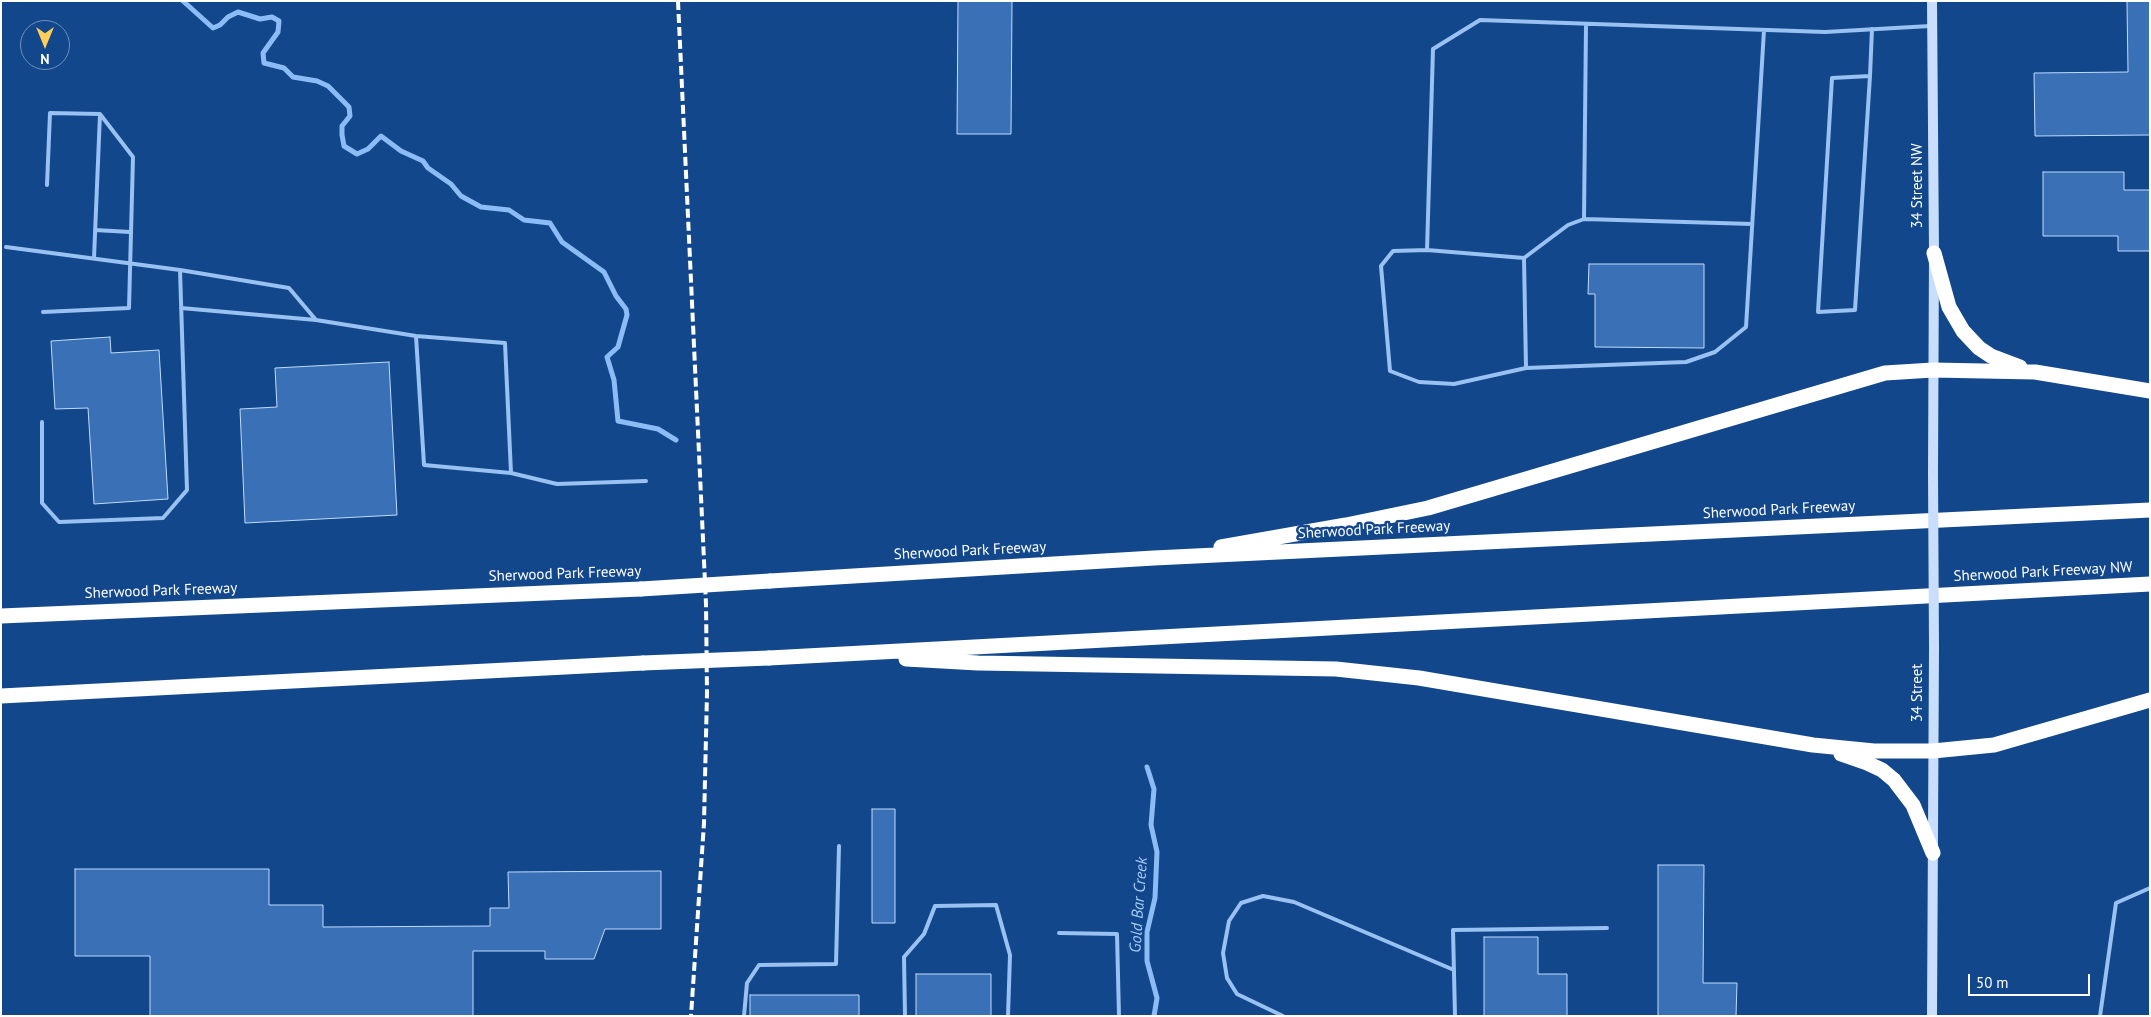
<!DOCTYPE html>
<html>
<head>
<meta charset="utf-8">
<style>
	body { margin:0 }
	#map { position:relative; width:2151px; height:1017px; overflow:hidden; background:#12478c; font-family:"PT Sans",sans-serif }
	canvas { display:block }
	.frame { position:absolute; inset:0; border:2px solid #fff; pointer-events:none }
	.north { position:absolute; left:20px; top:20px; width:50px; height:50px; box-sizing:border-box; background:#12478c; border:1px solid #7191ba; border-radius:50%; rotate:180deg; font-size:14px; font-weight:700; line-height:20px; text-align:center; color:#fff }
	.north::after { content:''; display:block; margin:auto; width:18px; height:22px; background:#ffcf59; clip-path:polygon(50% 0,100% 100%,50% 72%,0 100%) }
	.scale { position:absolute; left:1968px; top:974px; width:122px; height:22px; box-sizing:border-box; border:2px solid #fff; border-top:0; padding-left:6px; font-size:15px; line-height:18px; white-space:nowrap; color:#fff; -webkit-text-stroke:4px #12478c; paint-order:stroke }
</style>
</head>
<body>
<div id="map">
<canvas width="2151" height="1017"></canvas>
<div class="frame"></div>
<div class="north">N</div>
<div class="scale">50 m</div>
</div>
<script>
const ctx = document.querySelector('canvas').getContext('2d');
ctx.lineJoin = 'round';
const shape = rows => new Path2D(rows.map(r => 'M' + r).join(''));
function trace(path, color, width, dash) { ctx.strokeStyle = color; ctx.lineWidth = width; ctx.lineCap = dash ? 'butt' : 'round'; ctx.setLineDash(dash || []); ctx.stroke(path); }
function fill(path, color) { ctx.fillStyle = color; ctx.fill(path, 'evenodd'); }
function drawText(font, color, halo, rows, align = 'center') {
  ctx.font = font + ' "PT Sans",sans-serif'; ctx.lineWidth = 5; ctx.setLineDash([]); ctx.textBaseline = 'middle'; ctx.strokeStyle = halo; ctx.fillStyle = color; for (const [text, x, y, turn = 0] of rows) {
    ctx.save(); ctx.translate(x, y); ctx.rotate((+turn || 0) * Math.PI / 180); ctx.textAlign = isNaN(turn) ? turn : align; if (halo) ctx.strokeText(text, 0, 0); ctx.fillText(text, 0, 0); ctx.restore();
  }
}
const stream = shape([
	[183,1,213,28,220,25,228,17,238,12,260,19,272,17,279,21,278,32,263,53,264,63,284,68,293,77,317,81,328,86,349,107,350,116,342,126,342,135,344,146,357,154,368,149,381,136,401,151,423,161,428,168,451,184,461,196,481,207,509,210,524,220,550,223,562,242,604,272,616,296,626,309,627,315,618,347,607,357,614,380,618,421,658,429,676,440],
	[1147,767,1154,789,1151,825,1157,852,1155,898,1147,932,1147,961,1157,998,1154,1016]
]);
const building = shape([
	[958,1,1012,1,1011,134,957,134,958,1],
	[2127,1,2150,1,2150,135,2035,136,2034,73,2128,72,2127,1],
	[2043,172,2124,172,2124,190,2150,190,2150,251,2118,251,2118,236,2043,236,2043,172],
	[1589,264,1704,264,1704,348,1595,347,1595,294,1588,294,1589,264],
	[110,337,111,353,159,350,168,499,94,504,88,408,55,409,51,341,110,337],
	[389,362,397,515,245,523,240,409,277,407,275,368,389,362],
	[872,809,895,809,895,923,872,923,872,809],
	[1658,865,1704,865,1703,983,1737,983,1736,1016,1658,1016,1658,865],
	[75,869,269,869,269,905,323,905,323,927,490,926,490,908,509,908,508,872,661,871,661,929,605,929,594,959,545,959,545,951,473,951,473,1016,150,1016,150,956,75,956,75,869],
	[1484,937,1538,937,1538,974,1567,974,1567,1016,1484,1016,1484,937],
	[916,974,991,974,991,1016,916,1016,916,974],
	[750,995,859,995,859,1016,750,1016,750,995]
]);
const service = shape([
	[1870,76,1832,78,1818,312,1855,310,1870,76,1872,29],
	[1584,219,1586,24],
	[95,230,130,232],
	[6,247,180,270,289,288,316,320],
	[1427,250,1433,49,1480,20,1825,32,1930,26],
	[94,258,100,114],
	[1524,258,1427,250,1393,251,1381,266,1390,371,1419,382,1454,384,1526,368,1686,362,1715,352,1746,327,1764,30],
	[181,308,316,320,416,336,505,343,511,473],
	[43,312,129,308,133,157,100,114,50,113,47,185],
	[416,336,424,465,511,473,557,484,646,481],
	[1526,368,1524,258,1568,225,1584,219,1752,224],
	[42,422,42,503,59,522,163,518,187,490,180,270],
	[1059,933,1117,934,1119,1016],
	[744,1016,747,983,759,965,836,964,839,846],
	[905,1016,904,957,924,934,935,906,996,905,1010,955,1008,1016],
	[1283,1016,1237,994,1227,978,1223,953,1229,921,1241,903,1263,896,1294,902,1454,970],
	[1455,1016,1453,930,1607,928],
	[2100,1016,2116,903,2150,888]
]);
const secondary = shape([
	[1932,1,1934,253,1933,473],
	[1932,1016,1934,648]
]);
const motorway = shape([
	[1934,253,1949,307,1963,331,1979,348,1991,356,2020,367],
	[1221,547,1346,525,1428,508,1885,373,1933,370,2035,372,2150,391],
	[770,581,1154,558,2150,510],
	[1,616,641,589],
	[769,658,2150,584],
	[906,659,978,663,1336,669,1419,678,1813,745,1874,751,1933,751,1994,745,2150,700],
	[1,696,643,663],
	[1841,754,1867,763,1882,770,1894,780,1913,805,1933,853]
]);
const rail = shape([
	[678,1,706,604,707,693,704,823,691,1016]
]);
const secondaryBridge = shape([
	[1933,473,1934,648]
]);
const motorwayBridge = shape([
	[641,589,770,581],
	[643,663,769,658]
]);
const streetNames = [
	["34 Street NW",1918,186,-90],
	["Sherwood Park Freeway",1779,510,-3],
	["Sherwood Park Freeway",1374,530,-3],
	["Sherwood Park Freeway",970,551,-3],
	["Sherwood Park Freeway NW",2043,572,-3],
	["Sherwood Park Freeway",565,574,-2],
	["Sherwood Park Freeway",161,591,-2],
	["34 Street",1918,693,-90]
];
const waterNames = [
	["Gold Bar Creek",1139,905,-86]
];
trace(stream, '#8bbcf5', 5);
fill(building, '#3a70b5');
trace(building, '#c0dbfc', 1);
trace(service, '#99c1f1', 4);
trace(secondary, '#c8defc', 10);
trace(motorway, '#fff', 15);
trace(rail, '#fff', 4, [9, 4]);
trace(secondaryBridge, '#c8defc', 10);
trace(motorwayBridge, '#fff', 15);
drawText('15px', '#fff', '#12478c', streetNames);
drawText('italic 16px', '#a5cbf8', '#12478c', waterNames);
</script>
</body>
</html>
